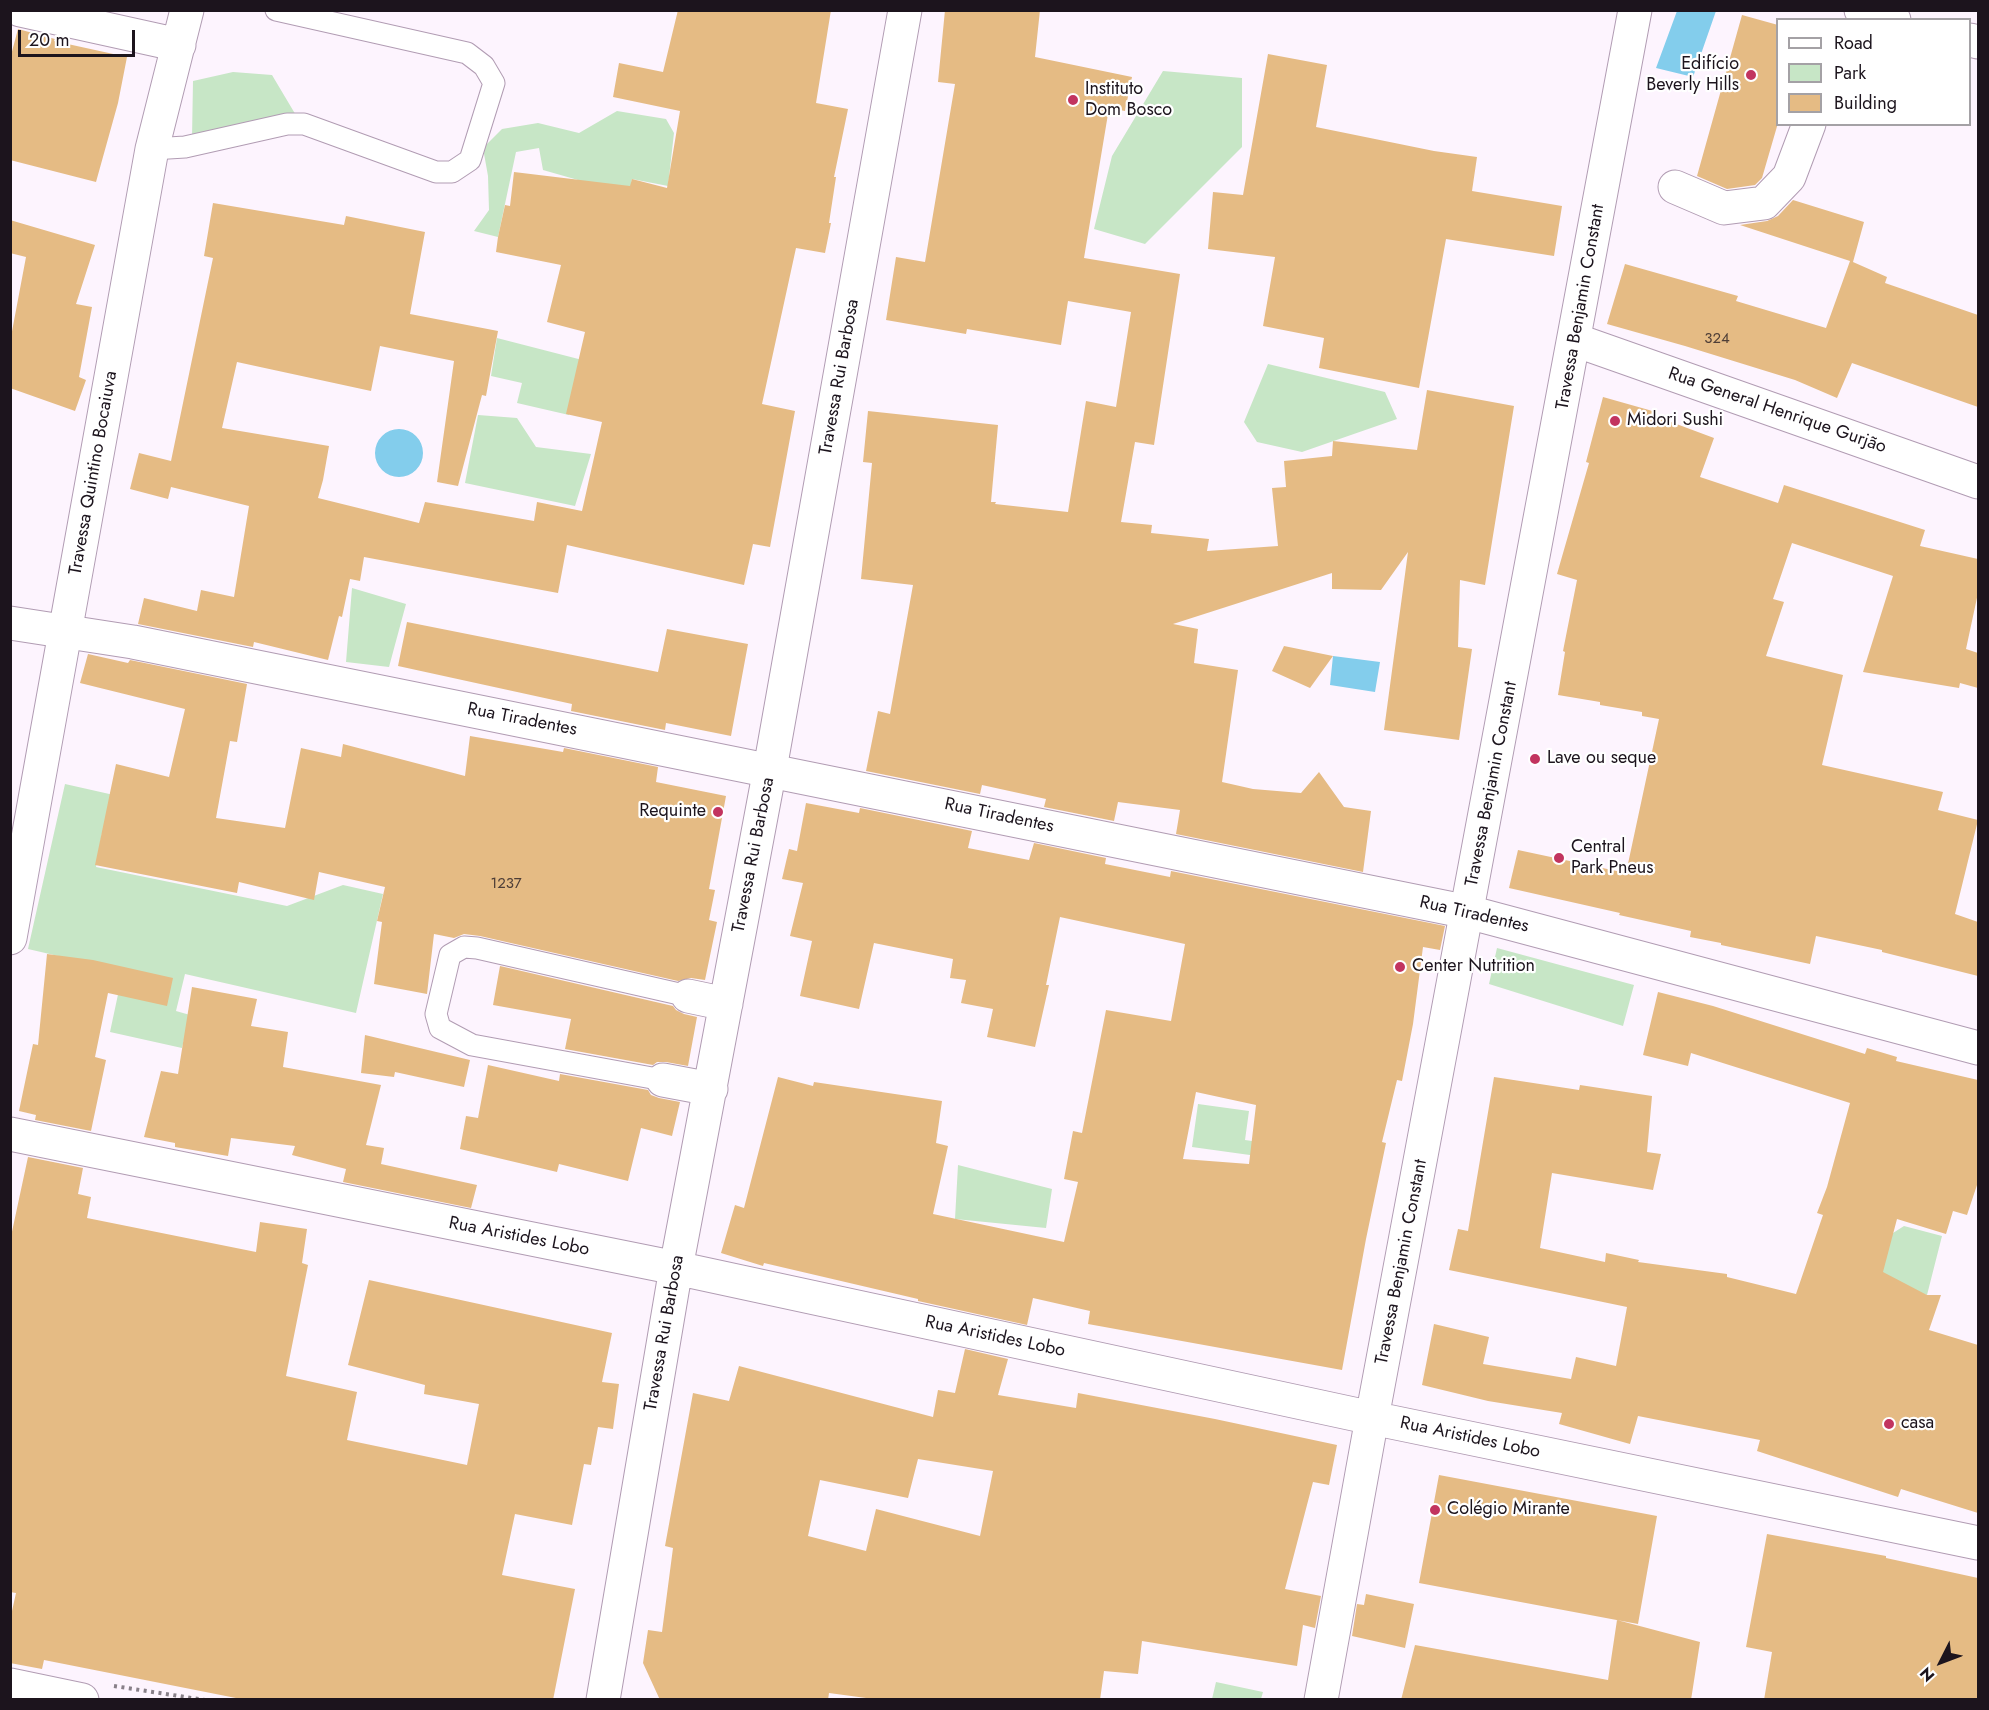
<!DOCTYPE html>
<html>
<head>
<meta charset="utf-8">
<style>
	body { margin:0 }
	#map { position:relative; width:1989px; height:1710px; overflow:hidden; background:#fdf4fe; font-family:Jost,sans-serif }
	canvas { display:block }
	.frame { position:absolute; inset:0; border:12px solid #1c141d; pointer-events:none }
	.legend { position:absolute; left:1776px; top:18px; width:195px; height:108px; box-sizing:border-box; background:#fff; border:2px solid #a4a1a5; margin:0; padding:8px 10px; list-style:none; font-size:18px; color:#1c141d }
	.legend li { display:flex; align-items:center; gap:12px; height:30px }
	.legend b { width:30px; border:2px solid #a4a1a5 }
	.north { position:absolute; left:1911px; top:1632px; width:60px; height:60px; -webkit-text-stroke:4px #fff; paint-order:stroke; rotate:228deg; font-size:16px; font-weight:700; line-height:24px; text-align:center; color:#1c141d }
	.north::after { content:''; display:block; margin:auto; width:21px; height:27px; background:#1c141d; clip-path:polygon(50% 0,100% 100%,50% 72%,0 100%) }
	.scale { position:absolute; left:18px; top:30px; width:117px; height:27px; box-sizing:border-box; border:3px solid #1c141d; border-top:0; padding-left:8px; font-size:18px; line-height:21px; white-space:nowrap; color:#1c141d; -webkit-text-stroke:4px #fff; paint-order:stroke }
</style>
</head>
<body>
<div id="map">
<canvas width="1989" height="1710"></canvas>
<div class="frame"></div>
<ul class="legend">
<li><b style="height:8px;background:#fff"></b>Road</li>
<li><b style="height:16px;background:#c7e6c6"></b>Park</li>
<li><b style="height:16px;background:#e5bb84"></b>Building</li>
</ul>
<div class="north">N</div>
<div class="scale">20 m</div>
</div>
<script>
const ctx = document.querySelector('canvas').getContext('2d');
ctx.lineJoin = 'round';
function fill(path, color) { ctx.fillStyle = color; ctx.fill(path, 'evenodd'); }
const shape = rows => new Path2D(rows.map(r => 'M' + r).join(''));
function trace(path, color, width, dash) { ctx.strokeStyle = color; ctx.lineWidth = width; ctx.lineCap = dash ? 'butt' : 'round'; ctx.setLineDash(dash || []); ctx.stroke(path); }
function drawText(font, color, halo, rows, align = 'center') {
  ctx.font = font + ' Jost,sans-serif'; ctx.lineWidth = 4.5; ctx.setLineDash([]); ctx.textBaseline = 'middle'; ctx.strokeStyle = halo; ctx.fillStyle = color; for (const [text, x, y, turn = 0] of rows) {
    ctx.save(); ctx.translate(x, y); ctx.rotate((+turn || 0) * Math.PI / 180); ctx.textAlign = isNaN(turn) ? turn : align; if (halo) ctx.strokeText(text, 0, 0); ctx.fillText(text, 0, 0); ctx.restore();
  }
}
const green = shape([
	[1163,71,1242,78,1242,147,1145,244,1094,229,1112,156],
	[233,72,272,75,297,117,192,138,193,81],
	[617,111,666,119,674,133,668,186,632,179,630,190,576,201,578,180,543,170,539,148,516,152,498,237,474,231,489,210,488,176,483,148,502,129,538,123,579,133],
	[497,338,625,371,574,388,569,415,517,403,522,383,491,376],
	[1268,364,1385,392,1397,419,1302,452,1257,442,1244,422],
	[478,415,517,418,536,447,591,454,575,506,465,483],
	[352,588,406,604,389,667,346,662],
	[65,784,176,809,102,833,96,867,287,906,343,885,383,894,356,1013,185,974,176,1011,190,1015,182,1048,110,1032,123,971,28,949],
	[1497,948,1634,985,1623,1026,1489,984],
	[1198,1104,1249,1111,1245,1140,1259,1142,1257,1156,1192,1147],
	[958,1165,1052,1189,1046,1228,955,1219],
	[1904,1226,1942,1236,1927,1295,1869,1281,1893,1233],
	[1216,1682,1263,1692,1261,1699,1212,1699]
]);
const water = shape([
	[1677,11,1716,11,1693,77,1656,68],
	'375 453a24 24 0 1 1 48 0a24 24 0 1 1-48 0Z',
	[1333,656,1380,662,1375,692,1330,685]
]);
const building = shape([
	[678,10,831,10,816,103,848,109,834,177,836,177,829,223,831,223,825,253,796,248,762,404,795,411,770,547,753,544,744,585,567,545,558,593,364,557,360,581,350,579,342,617,339,616,328,660,254,642,253,647,138,624,144,598,197,611,201,590,234,597,249,506,171,487,168,499,130,489,139,453,171,461,213,258,204,256,213,203,344,225,346,216,425,232,410,314,498,331,486,396,482,395,458,486,437,482,454,361,380,346,371,391,237,362,222,428,329,446,323,480,318,498,419,523,425,502,534,521,537,502,582,511,602,422,566,414,585,332,547,322,561,265,496,252,498,237,505,205,510,206,514,172,630,186,632,179,667,188,680,111,613,97,619,63,663,72],
	[945,10,1040,10,1035,57,1132,77,1125,111,1109,108,1084,258,1180,274,1154,445,1135,442,1121,522,1152,525,1151,533,1209,539,1207,551,1278,546,1272,488,1286,487,1284,461,1332,456,1333,441,1417,450,1427,390,1514,406,1485,585,1460,580,1458,647,1472,649,1459,740,1384,730,1408,552,1381,590,1332,589,1332,573,1173,624,1198,629,1194,663,1238,670,1222,782,1253,789,1301,793,1319,772,1344,807,1371,811,1363,872,1176,834,1180,810,1118,802,1114,821,1044,807,1046,799,982,785,980,794,866,771,878,711,890,714,913,585,861,579,872,463,863,462,868,411,998,425,991,502,996,502,995,504,1068,512,1086,401,1116,407,1131,312,1068,301,1061,345,967,329,966,334,886,320,896,257,925,262,955,84,938,82],
	[1742,15,1778,25,1778,123,1762,178,1755,185,1727,189,1697,176],
	[18,29,55,39,54,41,127,57,118,103,96,182,10,160,10,59],
	[1268,54,1327,65,1316,127,1434,151,1477,157,1472,191,1562,206,1554,256,1446,239,1419,388,1319,368,1324,338,1263,326,1275,257,1208,249,1213,192,1243,195],
	[1793,200,1864,222,1853,262,1887,277,1885,283,1978,315,1978,407,1852,363,1837,398,1795,380,1685,346,1607,324,1625,264,1738,296,1736,301,1826,328,1850,261,1740,225,1767,221,1778,216],
	[10,220,95,245,76,304,92,307,79,377,86,380,75,411,10,388,10,342,26,257,10,253],
	[1603,397,1656,412,1655,416,1714,438,1700,477,1778,503,1784,485,1925,530,1920,546,1978,559,1978,593,1966,649,1978,653,1978,688,1960,683,1959,688,1863,672,1893,576,1792,543,1773,599,1784,602,1766,656,1843,675,1822,765,1943,792,1938,810,1978,820,1955,914,1978,922,1978,976,1882,952,1882,950,1816,936,1810,964,1721,945,1721,943,1690,937,1691,931,1619,915,1620,913,1509,888,1518,850,1626,873,1659,719,1642,716,1642,712,1600,705,1600,702,1558,695,1565,652,1563,651,1577,580,1557,574,1589,463,1586,462],
	[407,622,658,672,667,629,748,644,731,736,666,723,665,730,571,711,572,704,398,666],
	[1284,646,1333,656,1310,688,1272,671],
	[88,654,128,663,130,660,247,684,237,742,230,741,216,818,285,828,301,748,341,757,343,744,465,776,470,736,563,752,564,748,658,767,656,782,726,796,709,889,715,890,709,920,717,922,705,980,691,978,678,981,480,936,464,934,454,938,434,934,427,994,374,984,382,922,377,921,385,887,319,872,314,900,239,882,237,893,95,865,116,764,169,777,185,709,80,683],
	[806,803,859,813,860,808,972,831,968,848,1029,860,1034,843,1106,858,1105,864,1170,877,1171,871,1445,926,1440,950,1423,947,1413,1024,1402,1081,1397,1080,1382,1142,1386,1143,1366,1239,1342,1370,1088,1324,1090,1311,1033,1298,1027,1325,918,1301,918,1299,764,1263,763,1266,721,1253,735,1205,744,1208,778,1077,813,1086,814,1082,942,1101,936,1143,948,1146,933,1214,1064,1242,1078,1182,1064,1179,1073,1131,1082,1133,1106,1010,1171,1021,1185,944,1060,917,1046,985,1049,985,1035,1047,987,1037,993,1009,961,1003,966,980,950,978,953,959,874,943,859,1009,800,996,812,941,790,936,803,883,782,879,789,849,797,851],
	[1196,1092,1256,1105,1249,1164,1183,1159],
	[47,954,93,960,173,978,167,1006,108,993,95,1057,106,1060,91,1131,35,1120,36,1115,19,1111,33,1044,38,1045],
	[500,966,673,1006,676,1010,684,1014,697,1017,688,1066,666,1062,657,1062,653,1065,565,1049,571,1019,493,1005],
	[192,987,257,999,251,1026,288,1032,283,1067,381,1085,366,1145,384,1148,381,1164,477,1185,471,1208,343,1182,346,1169,292,1155,295,1146,231,1138,228,1156,175,1147,175,1143,144,1137,161,1071,178,1074],
	[1658,992,1713,1006,1865,1054,1867,1048,1897,1057,1896,1061,1978,1080,1978,1182,1967,1215,1953,1211,1946,1234,1897,1219,1883,1272,1927,1295,1941,1295,1929,1330,1978,1345,1978,1513,1901,1489,1898,1497,1757,1451,1760,1440,1638,1416,1630,1444,1559,1424,1562,1413,1488,1401,1422,1385,1434,1324,1489,1337,1483,1364,1571,1379,1576,1357,1616,1366,1627,1307,1449,1270,1458,1229,1468,1231,1494,1077,1579,1090,1580,1085,1652,1096,1647,1152,1661,1154,1653,1190,1552,1173,1540,1248,1605,1262,1606,1253,1639,1260,1638,1262,1727,1274,1727,1277,1796,1294,1823,1215,1817,1213,1827,1187,1850,1103,1691,1053,1688,1066,1643,1055],
	[365,1035,470,1060,464,1087,395,1072,394,1077,361,1073],
	[488,1065,559,1081,560,1074,648,1090,651,1095,659,1098,680,1102,672,1136,641,1128,628,1181,559,1164,557,1172,460,1149,466,1116,478,1118],
	[28,1157,83,1168,78,1194,91,1197,87,1218,256,1252,260,1222,307,1229,302,1263,308,1265,286,1376,357,1392,347,1440,467,1465,479,1404,424,1394,425,1385,348,1365,369,1280,612,1333,602,1382,619,1384,613,1429,598,1427,591,1465,584,1464,572,1525,515,1514,502,1575,575,1589,553,1700,246,1700,44,1660,42,1669,10,1663,10,1620,16,1593,10,1592,10,1241],
	[965,1349,1008,1359,998,1395,1076,1408,1078,1393,1215,1419,1337,1445,1329,1485,1313,1482,1285,1589,1321,1596,1315,1628,1303,1625,1297,1666,1142,1641,1138,1674,1104,1671,1100,1700,881,1700,829,1693,828,1700,660,1700,643,1663,648,1630,662,1632,673,1548,665,1546,693,1393,729,1401,739,1366,933,1417,938,1390,955,1393],
	[918,1459,993,1471,980,1536,876,1509,866,1551,808,1536,820,1480,908,1498],
	[1439,1475,1657,1516,1638,1624,1419,1583],
	[1767,1534,1886,1556,1886,1558,1978,1578,1978,1700,1764,1700,1772,1652,1746,1647],
	[1366,1594,1414,1604,1405,1648,1352,1636,1357,1604,1364,1605],
	[1617,1620,1700,1642,1691,1700,1401,1700,1415,1645,1608,1680]
]);
const path = shape([
	[114,1686,205,1700]
]);
const service = shape([
	[152,149,185,147,287,124,304,124,436,172,452,172,470,160,494,83,484,66,467,53,276,10],
	[663,1080,472,1045,440,1028,436,1014,450,955,464,947,477,948,688,996]
]);
const minor = shape([
	[20,10,179,45],
	[1861,10,1894,20],
	[1970,40,1978,42],
	[1675,187,1724,208,1764,203,1789,177,1809,124],
	[1575,340,1978,482],
	[10,938,152,149,187,10],
	[688,996,726,1004],
	[663,1080,711,1089],
	[10,1134,676,1268,1372,1418,1978,1543],
	[10,1685,82,1700],
	[603,1700,676,1268,770,769,905,10],
	[1321,1700,1372,1418,1635,10]
]);
const tertiary = shape([
	[10,623,133,642,1468,912,1978,1048]
]);
const markers = [
	[1751,75,6,"#c2345f"],
	[1073,100,6,"#c2345f"],
	[1615,421,6,"#c2345f"],
	[1535,759,6,"#c2345f"],
	[718,812,6,"#c2345f"],
	[1559,858,6,"#c2345f"],
	[1400,967,6,"#c2345f"],
	[1889,1424,6,"#c2345f"],
	[1435,1510,6,"#c2345f"]
];
const numberNames = [
	["324",1717,339],
	["1237",506,884]
];
const poiNames = [
	["Edifício",1739,65,"right"],
	["Beverly Hills",1739,86,"right"],
	["Instituto",1085,90],
	["Dom Bosco",1085,111],
	["Midori Sushi",1627,421],
	["Lave ou seque",1547,759],
	["Requinte",706,812,"right"],
	["Central",1571,848],
	["Park Pneus",1571,869],
	["Center Nutrition",1412,967],
	["casa",1901,1424],
	["Colégio Mirante",1447,1510]
];
const streetNames = [
	["Travessa Benjamin Constant",1581,307,-80],
	["Travessa Rui Barbosa",840,377,-80],
	["Rua General Henrique Gurjão",1777,411,19],
	["Travessa Quintino Bocaiuva",94,473,-80],
	["Rua Tiradentes",522,720,11],
	["Travessa Benjamin Constant",1492,784,-79],
	["Rua Tiradentes",999,816,12],
	["Travessa Rui Barbosa",754,855,-79],
	["Rua Tiradentes",1474,915,13],
	["Rua Aristides Lobo",519,1237,11],
	["Travessa Benjamin Constant",1402,1262,-79],
	["Travessa Rui Barbosa",665,1333,-80],
	["Rua Aristides Lobo",995,1337,12],
	["Rua Aristides Lobo",1470,1438,12]
];
fill(green, '#c7e6c6');
fill(water, '#83cdec');
fill(building, '#e5bb84');
trace(service, '#b19cb3', 23);
trace(minor, '#b19cb3', 35);
trace(tertiary, '#b19cb3', 35);
trace(path, '#888089', 4, [3, 4.5]);
trace(service, '#fff', 21);
trace(minor, '#fff', 33);
trace(tertiary, '#fff', 33);
for (const [x, y, r, color] of markers) { const dot = new Path2D(); dot.arc(x, y, r, 0, 2 * Math.PI); ctx.fillStyle = color; ctx.fill(dot); trace(dot, '#fff', 2); }
drawText('15px', '#4e3e37', null, numberNames);
drawText('18px', '#1c141d', '#fff', poiNames, 'left');
drawText('18px', '#1c141d', '#fff', streetNames);
</script>
</body>
</html>
